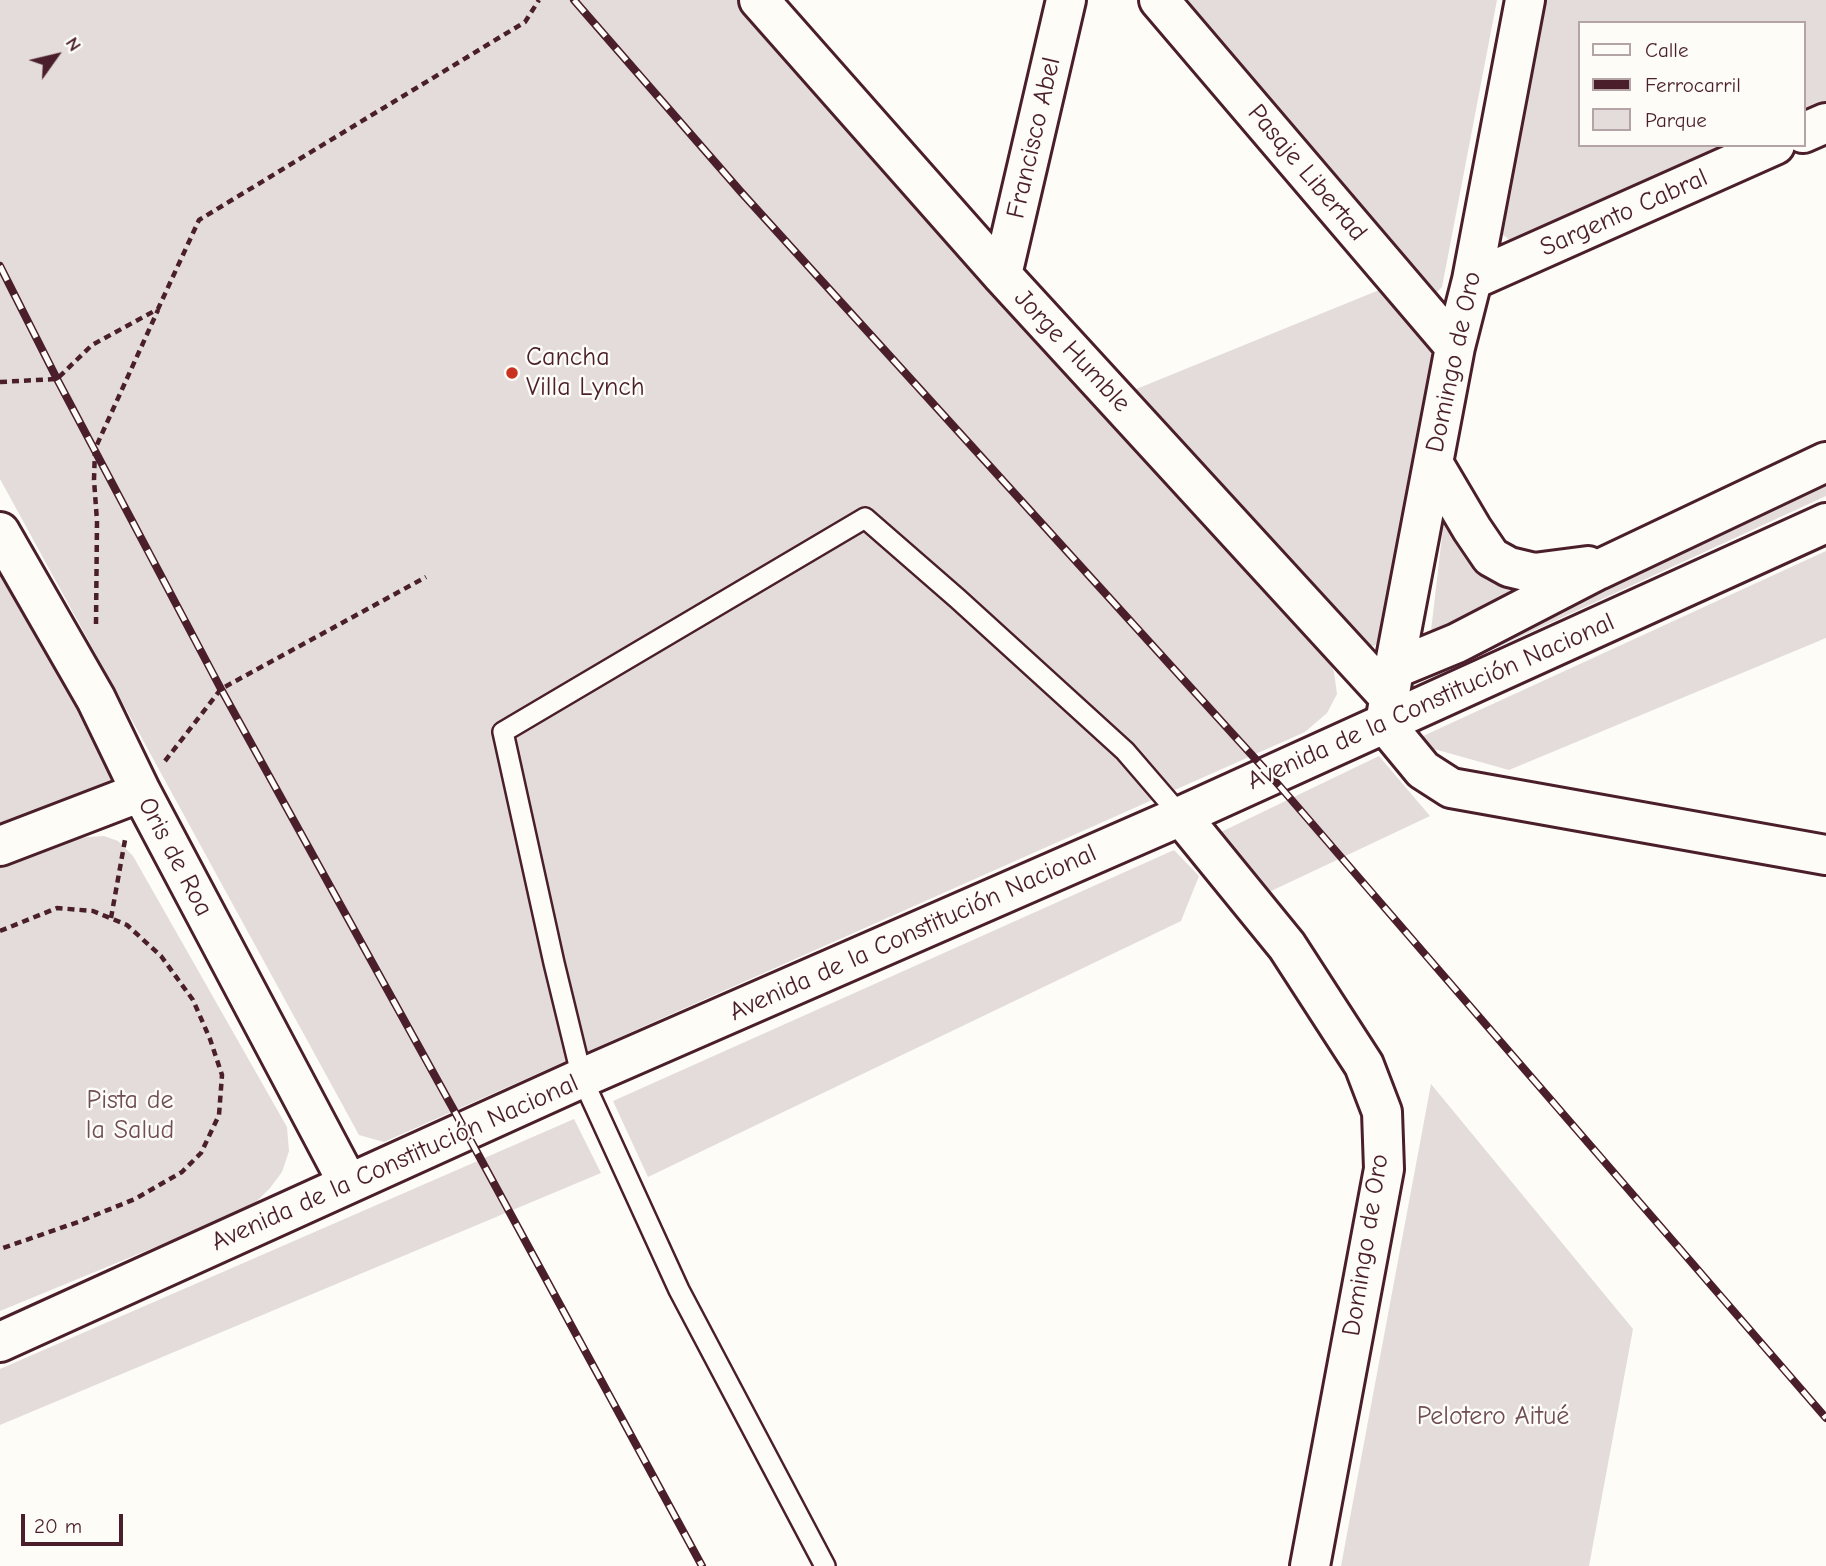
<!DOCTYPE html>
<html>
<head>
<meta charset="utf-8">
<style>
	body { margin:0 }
	#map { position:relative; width:1826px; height:1566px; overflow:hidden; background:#fdfcf7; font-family:"Comic Neue",sans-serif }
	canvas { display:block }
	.legend { position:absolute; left:1578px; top:21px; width:228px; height:126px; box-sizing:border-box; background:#fdfcf7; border:2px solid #b5a4a5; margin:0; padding:9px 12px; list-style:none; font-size:21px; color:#4a1f2b }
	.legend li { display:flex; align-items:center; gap:14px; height:35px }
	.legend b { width:35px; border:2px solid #b5a4a5 }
	.north { position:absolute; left:21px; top:21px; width:70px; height:70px; -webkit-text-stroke:5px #fdfcf7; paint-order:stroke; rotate:56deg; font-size:19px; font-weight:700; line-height:28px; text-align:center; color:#4a1f2b }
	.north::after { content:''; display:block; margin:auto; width:24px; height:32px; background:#4a1f2b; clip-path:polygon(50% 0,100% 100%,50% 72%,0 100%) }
	.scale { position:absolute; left:21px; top:1514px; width:102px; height:32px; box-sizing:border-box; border:4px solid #4a1f2b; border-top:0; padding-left:9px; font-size:21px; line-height:24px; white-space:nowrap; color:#4a1f2b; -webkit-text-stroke:5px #fdfcf7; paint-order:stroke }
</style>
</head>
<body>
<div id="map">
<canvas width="1826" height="1566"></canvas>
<ul class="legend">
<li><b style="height:9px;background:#fdfcf7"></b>Calle</li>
<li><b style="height:9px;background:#4a1f2b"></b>Ferrocarril</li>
<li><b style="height:19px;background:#e3dcda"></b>Parque</li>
</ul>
<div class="north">N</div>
<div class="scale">20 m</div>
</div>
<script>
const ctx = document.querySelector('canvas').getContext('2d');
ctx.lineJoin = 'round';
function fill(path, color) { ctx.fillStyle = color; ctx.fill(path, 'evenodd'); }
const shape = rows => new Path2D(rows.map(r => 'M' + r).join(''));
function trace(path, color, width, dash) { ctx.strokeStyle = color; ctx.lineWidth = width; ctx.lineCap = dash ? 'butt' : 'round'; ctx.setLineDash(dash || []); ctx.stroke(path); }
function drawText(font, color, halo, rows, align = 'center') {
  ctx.font = font + ' "Comic Neue",sans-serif'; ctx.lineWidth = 5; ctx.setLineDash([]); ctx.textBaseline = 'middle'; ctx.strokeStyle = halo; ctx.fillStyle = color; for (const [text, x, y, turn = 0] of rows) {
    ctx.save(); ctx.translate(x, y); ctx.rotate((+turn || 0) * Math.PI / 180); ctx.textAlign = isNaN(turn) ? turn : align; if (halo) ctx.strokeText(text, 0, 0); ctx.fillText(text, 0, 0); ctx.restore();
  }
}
const green = shape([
	[0,0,742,0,1324,651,1334,672,1337,694,1327,713,1305,732,384,1142,359,1135,0,479],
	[1174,0,1497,0,1442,287,1433,296],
	[1534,0,1826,0,1826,105,1803,115,1803,23,1579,23,1579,145,1736,145,1527,240,1511,241,1498,231],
	[1389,286,1419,322,1432,354,1431,392,1382,639,1374,646,1362,645,1129,392],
	[1826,476,1826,496,1461,664,1447,664],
	[1444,519,1557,576,1452,632,1431,631],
	[1826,551,1826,638,1509,770,1434,749,1423,736],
	[0,553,116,782,0,835],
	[1379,756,1430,816,1269,892,1219,833],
	[104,836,118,841,133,856,287,1127,289,1151,282,1172,270,1188,250,1208,0,1311,0,868,76,838],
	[1174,850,1199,876,1181,921,648,1177,613,1101],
	[1431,1084,1633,1329,1589,1566,1341,1566],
	[574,1119,601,1173,0,1425,0,1369]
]);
const path = shape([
	[0,382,57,379,92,345,158,309,199,220,525,22,539,0],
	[96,624,97,521,94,480,95,449,158,310],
	[165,761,221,689,426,577],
	[111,918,125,840],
	[0,931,57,908,93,911,127,925,161,956,193,1000,210,1039,222,1075,219,1115,201,1153,182,1172,135,1199,78,1222,0,1249]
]);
const lane = shape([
	[825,1566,679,1290,582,1078,554,963,503,732,865,518,958,599,1125,751,1181,816]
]);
const street = shape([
	[759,0,1002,275,1389,697],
	[1159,0,1455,347],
	[1525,0,1472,280,1455,347,1394,669,1385,724,1423,770,1451,788,1826,855],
	[1803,133,1826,123],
	[1002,275,1066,0],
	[1472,280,1775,145],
	[1433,463,1472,529,1491,557,1509,567,1534,573,1588,566],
	[0,532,96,699,141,792,348,1183],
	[1394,669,1457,643,1598,570,1826,462],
	[1181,816,1287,946,1364,1065,1382,1112,1384,1169,1310,1566],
	[0,846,141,792]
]);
const secondary = shape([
	[0,1342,582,1078,1181,816,1826,523]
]);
const rail = shape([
	[574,0,741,192,1270,775,1826,1418],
	[0,266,57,379,221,689,466,1132,702,1566]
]);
const markers = [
	[512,373,7,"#c8321e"]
];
const streetNames = [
	["Francisco Abel",1034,138,-77],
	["Pasaje Libertad",1307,173,50],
	["Sargento Cabral",1624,213,-24],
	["Jorge Humble",1072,351,47],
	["Domingo de Oro",1454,362,-78],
	["Avenida de la Constitución Nacional",1431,702,-24],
	["Oris de Roa",175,857,62],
	["Avenida de la Constitución Nacional",913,933,-24],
	["Avenida de la Constitución Nacional",395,1163,-24],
	["Domingo de Oro",1366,1245,-81]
];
const poiNames = [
	["Cancha",526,358],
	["Villa Lynch",526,388]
];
const parkNames = [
	["Pista de",130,1101],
	["la Salud",130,1131],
	["Pelotero Aitué",1493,1417]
];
fill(green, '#e3dcda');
trace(lane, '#4a1f2b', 24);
trace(street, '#4a1f2b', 44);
trace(secondary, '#4a1f2b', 44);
trace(path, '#4a1f2b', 4.5, [7, 5]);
trace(lane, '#fdfcf7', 19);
trace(street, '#fdfcf7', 38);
trace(secondary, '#fdfcf7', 38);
trace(rail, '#4a1f2b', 8);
trace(rail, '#fdfcf7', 5, [16]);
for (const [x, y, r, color] of markers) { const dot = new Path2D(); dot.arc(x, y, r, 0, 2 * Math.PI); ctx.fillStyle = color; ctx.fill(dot); trace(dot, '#fdfcf7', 2.5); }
drawText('26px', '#4a1f2b', '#fdfcf7', streetNames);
drawText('26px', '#4a1f2b', '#fdfcf7', poiNames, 'left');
drawText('26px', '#704e57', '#fdfcf7', parkNames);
</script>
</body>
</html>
